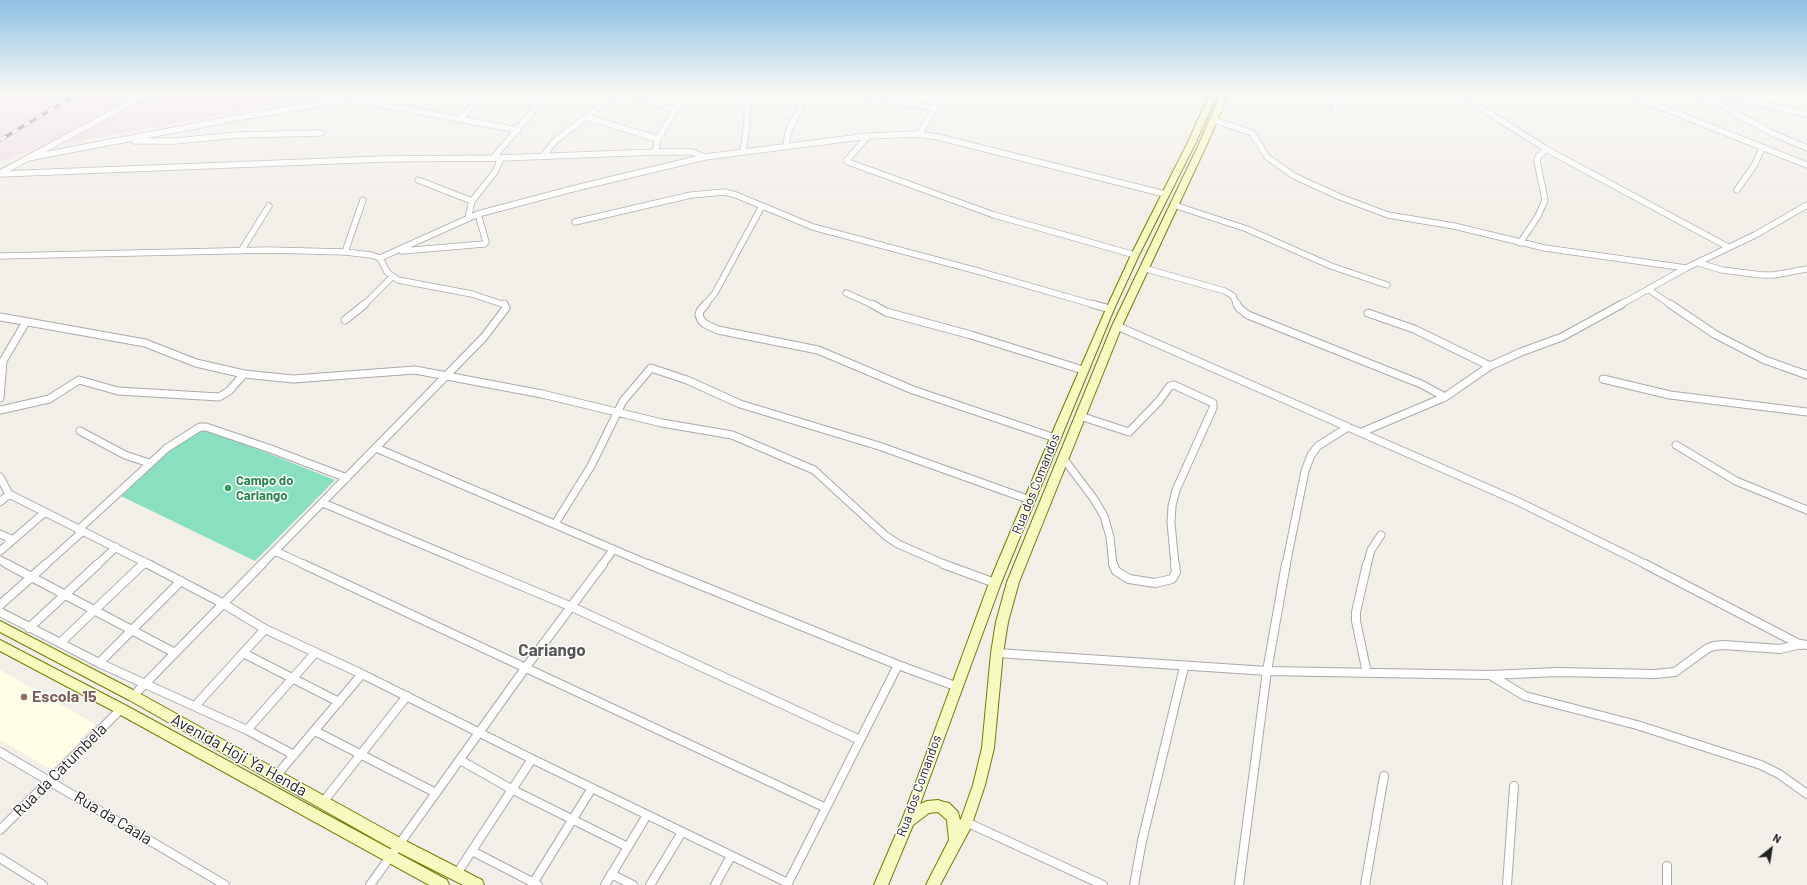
<!DOCTYPE html>
<html>
<head>
<meta charset="utf-8">
<style>
	body { margin:0 }
	#map { position:relative; width:1807px; height:885px; overflow:hidden; background:#f2efe9; font-family:Barlow,sans-serif }
	canvas { display:block }
	.north { position:absolute; left:1751px; top:829px; width:40px; height:40px; -webkit-text-stroke:3px #fff; paint-order:stroke; rotate:30deg; font-size:11px; font-weight:700; line-height:16px; text-align:center; color:#222 }
	.north::after { content:''; display:block; margin:auto; width:14px; height:18px; background:#222; clip-path:polygon(50% 0,100% 100%,50% 72%,0 100%) }
</style>
</head>
<body>
<div id="map">
<canvas width="1807" height="885"></canvas>
<div class="north">N</div>
</div>
<script>
const ctx = document.querySelector('canvas').getContext('2d');
ctx.lineJoin = 'round';
function fill(path, color) { ctx.fillStyle = color; ctx.fill(path, 'evenodd'); }
const shape = rows => new Path2D(rows.map(r => 'M' + r).join(''));
function trace(path, color, width, dash) { ctx.strokeStyle = color; ctx.lineWidth = width; ctx.lineCap = dash ? 'butt' : 'round'; ctx.setLineDash(dash || []); ctx.stroke(path); }
function drawText(font, color, halo, rows, align = 'center') {
  ctx.font = font + ' Barlow,sans-serif'; ctx.lineWidth = 3; ctx.setLineDash([]); ctx.textBaseline = 'middle'; ctx.strokeStyle = halo; ctx.fillStyle = color; for (const [text, x, y, turn = 0] of rows) {
    ctx.save(); ctx.translate(x, y); ctx.rotate((+turn || 0) * Math.PI / 180); ctx.textAlign = isNaN(turn) ? turn : align; if (halo) ctx.strokeText(text, 0, 0); ctx.fillText(text, 0, 0); ctx.restore();
  }
}
const industrial = shape([
	[0,93,344,93,39,148,0,161]
]);
const education = shape([
	[0,670,95,724,52,770,0,740]
]);
const pitch = shape([
	[197,425,335,480,255,561,121,496]
]);
const minorFar2 = shape([
	[627,93,675,110],
	[866,93,865,95,869,97,934,108],
	[1458,93,1546,149,1728,247],
	[1625,93,1807,165],
	[1693,93,1710,99,1772,133,1807,148],
	[1710,99,1720,96,1807,114],
	[356,100,518,130],
	[1334,110,1337,93],
	[586,117,658,139],
	[460,119,474,104,480,93],
	[1214,120,1252,133,1267,157,1294,176,1340,197,1388,215,1454,226,1545,248,1686,268],
	[919,134,945,93],
	[868,136,847,160,848,162,994,215,1135,255],
	[134,141,175,141,238,135,321,133],
	[786,145,788,133,807,93],
	[655,152,658,139,685,93],
	[743,152,747,123,747,93],
	[544,155,555,141,617,93],
	[494,157,548,93],
	[28,158,242,117,386,93],
	[0,173,149,93],
	[0,174,383,159,501,158,655,152,692,152,705,157],
	[418,180,472,201],
	[1737,190,1755,164,1762,148],
	[1174,205,1247,229,1331,266,1387,285],
	[468,218,472,201,495,172,501,158],
	[575,222,691,195,724,192,736,195,813,227,974,270,1095,305],
	[1520,243,1538,216,1545,200,1537,161,1538,157,1546,149],
	[241,251,269,206],
	[402,251,484,244,486,242,478,214],
	[345,252,363,200],
	[0,256,268,250,345,252,371,255,380,258,478,214,572,189,705,157,868,136,919,134,938,137,1165,194],
	[380,258,387,272,398,280,472,294,505,305],
	[1699,263,1722,270,1762,275,1774,275,1807,269],
	[1143,268,1225,291,1233,296,1237,305],
	[1648,289,1671,305],
	[846,293,873,305],
	[364,305,392,277],
	[705,305,715,293,762,206],
	[1620,305,1686,268,1755,235,1807,205]
]);
const minorFar1 = shape([
	[706,304,700,311,699,315,701,320,705,324,718,330,818,350,913,390,1055,438],
	[872,304,886,312,971,335,1083,370],
	[1092,304,1110,309],
	[1237,304,1239,308,1248,315,1421,384,1445,397],
	[1670,304,1716,335,1765,360,1807,375],
	[1368,313,1414,329,1490,366],
	[0,317,145,343,196,363,244,374,293,379,415,370,542,394,662,423,732,435,814,470,886,536,898,544,946,565],
	[345,320,365,304],
	[1117,326,1517,501,1647,565],
	[1603,379,1670,395,1807,412],
	[0,398,3,361,26,322],
	[0,410,49,399,79,380,118,391,219,397,229,391,244,374],
	[1080,416,1129,432,1159,401,1170,386,1174,385,1213,403,1213,408,1176,490,1172,506,1171,523,1175,565],
	[80,431,125,455,149,463],
	[1362,432,1445,397,1490,366,1521,352,1562,337,1622,304],
	[1676,445,1736,481,1807,510],
	[376,448,650,565],
	[1063,458,1094,499,1104,516,1110,537,1113,565],
	[0,477,9,494,150,565],
	[0,502,9,494],
	[323,503,471,565],
	[555,524,591,466,623,401,651,368,687,380,740,404,879,446,1030,500],
	[78,530,167,448,200,427,206,427,268,448,347,478],
	[0,534,13,540],
	[0,551,44,513],
	[275,551,305,565],
	[0,560,9,565],
	[45,565,82,532],
	[97,565,116,547],
	[142,565,145,562],
	[261,565,484,337,506,308,504,304],
	[602,565,613,550],
	[1286,565,1305,471,1311,455,1318,446,1348,427],
	[1367,565,1371,550,1381,535]
]);
const minor = shape([
	[7,564,175,653],
	[148,564,224,604,265,629,362,674,532,759,788,883],
	[303,564,826,808],
	[469,564,572,607,860,740],
	[648,564,898,665,958,687],
	[943,564,995,583],
	[1113,564,1116,571,1129,579,1155,583,1172,579,1176,572,1175,564],
	[1367,564,1356,612,1356,621,1367,673],
	[1645,564,1801,645],
	[0,605,46,564],
	[0,612,99,663,247,730,294,755],
	[29,628,98,564],
	[60,643,143,564],
	[243,653,339,702],
	[997,653,1267,671,1490,675,1557,672,1655,674,1675,672,1708,648,1714,646,1723,645,1780,649,1801,644,1807,645],
	[99,663,181,581],
	[1490,675,1525,696,1637,725,1761,765,1779,774,1807,794],
	[133,696,262,564],
	[195,706,265,629],
	[247,730,315,653],
	[315,731,436,793],
	[0,752,225,885],
	[460,760,513,790,628,847],
	[276,776,362,674],
	[323,802,407,696],
	[966,822,1103,885],
	[0,830,121,709],
	[472,851,538,885],
	[0,858,43,885],
	[1667,866,1667,885],
	[611,874,633,885],
	[456,875,532,759],
	[370,885,526,667,603,564],
	[532,885,592,788],
	[605,885,647,815],
	[650,885,682,832],
	[715,885,731,856],
	[787,885,898,665],
	[1134,885,1142,841,1184,667],
	[1239,885,1267,671,1286,564],
	[1365,885,1384,776],
	[1507,885,1514,786]
]);
const secondary = shape([
	[1210,93,1218,93,1196,142,1139,255,1114,309,1001,583,920,804,927,801,938,800,944,802,949,803,958,812,960,820,961,819,973,785,982,748,991,653,996,622,1007,582,1112,326,1199,144,1221,93,1229,93,1207,144,1122,326,1019,582,1008,622,1003,653,994,748,985,785,971,827,940,885,926,885,949,840,947,820,938,812,929,813,913,825,888,885,874,885,902,820,989,583,1050,438,1106,309,1131,255,1188,142,1210,93],
	[0,621,137,692,404,840,482,880,484,885,463,885,394,850,129,700,0,632,0,621],
	[0,640,125,705,447,880,449,885,429,885,117,713,0,651,0,640]
]);
const rail = shape([
	[0,140,79,93]
]);
const markers = [
	[228,488,4,"#2e9e5b"],
	[24,697,4,"#8d6e63"]
];
const leisureNames = [
	["Campo do",236,481],
	["Cariango",236,496]
];
const streetNames = [
	["Rua dos Comandos",1036,484,-68],
	["Rua dos Comandos",919,786,-70]
];
const nearEducationnames = [
	["Escola 15",32,697]
];
const nearStreetnames = [
	["Avenida Hoji Ya Henda",239,755,29],
	["Rua da Catumbela",60,770,-45],
	["Rua da Caala",113,818,31]
];
const districtNames = [
	["Cariango",552,650]
];
fill(industrial, '#ebdbe8');
fill(education, '#ffffe5');
fill(pitch, '#88e0be');
trace(minorFar2, '#a9a9a9', 7);
trace(minorFar1, '#a9a9a9', 9);
trace(minor, '#a9a9a9', 10);
trace(secondary, '#707d05', 2);
trace(minorFar2, '#fff', 5.5);
trace(minorFar1, '#fff', 7);
trace(minor, '#fff', 8);
fill(secondary, '#f7fabf');
trace(rail, '#707070', 3.5);
trace(rail, '#fff', 2.5, [7]);
const sky = ctx.createLinearGradient(0, 0, 0, 217);
sky.addColorStop(0, '#8fc0e4');
sky.addColorStop(0.43, '#f9f8f5');
sky.addColorStop(1, '#f9f8f500');
ctx.fillStyle = sky;
ctx.fillRect(0, 0, 1807, 217);
for (const [x, y, r, color] of markers) { const dot = new Path2D(); dot.arc(x, y, r, 0, 2 * Math.PI); ctx.fillStyle = color; ctx.fill(dot); trace(dot, '#fff', 1.5); }
drawText('bold 13px', '#27864d', '#fff', leisureNames, 'left');
drawText('13px', '#222', '#fff', streetNames);
drawText('bold 16px', '#785e54', '#fff', nearEducationnames, 'left');
drawText('16px', '#222', '#fff', nearStreetnames);
drawText('bold 17px', '#555', '#fff', districtNames);
</script>
</body>
</html>
